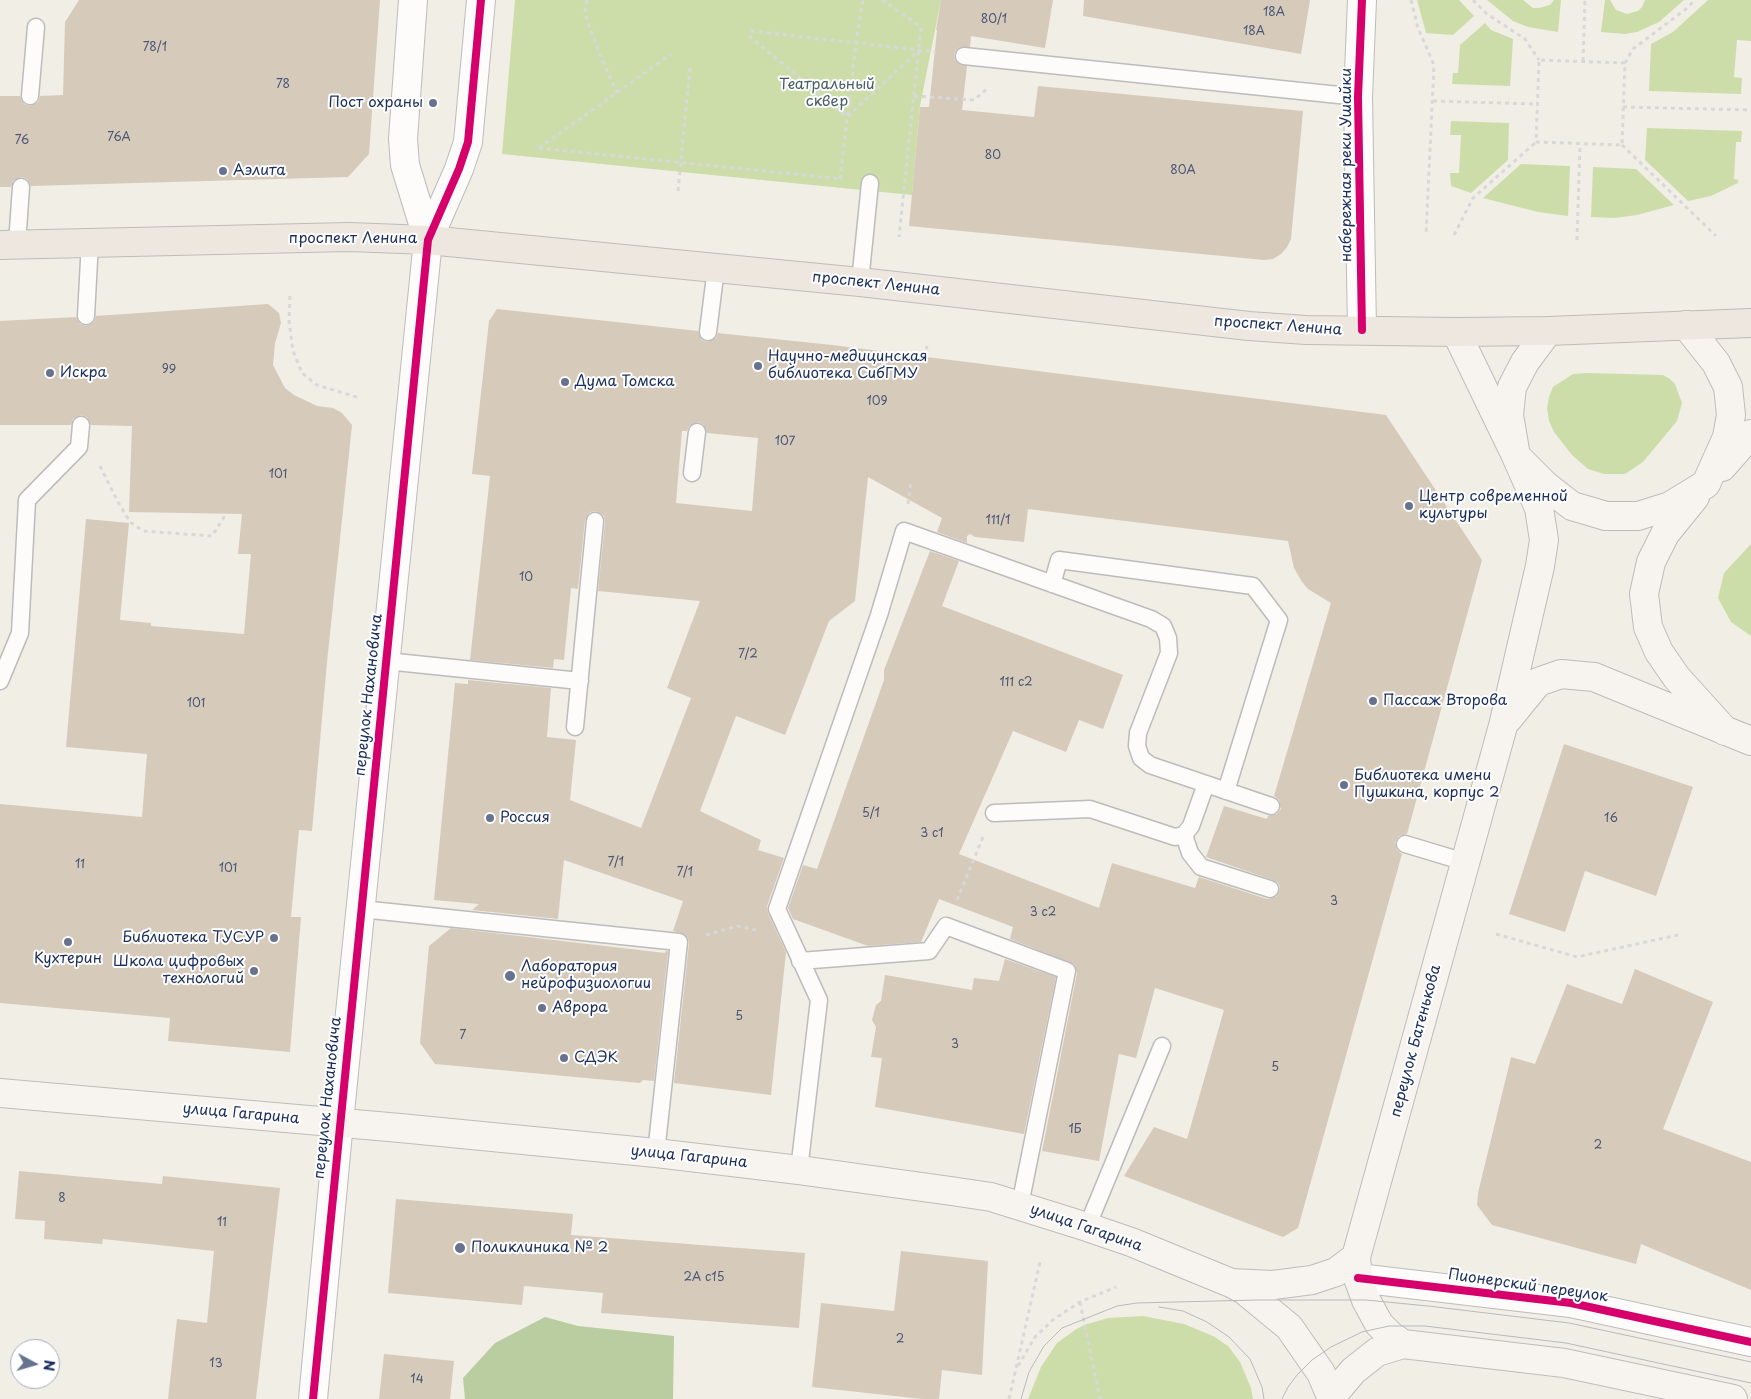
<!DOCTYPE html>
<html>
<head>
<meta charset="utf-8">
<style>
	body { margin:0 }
	#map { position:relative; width:1751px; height:1399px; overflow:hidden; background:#f1eee6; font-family:"Playpen Sans",sans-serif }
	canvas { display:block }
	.north { position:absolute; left:10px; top:1339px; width:50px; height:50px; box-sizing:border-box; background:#fff; border:1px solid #a4acbf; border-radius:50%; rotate:96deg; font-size:14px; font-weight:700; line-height:20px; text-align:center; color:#1b2f5e }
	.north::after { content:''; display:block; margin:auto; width:18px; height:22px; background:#66728e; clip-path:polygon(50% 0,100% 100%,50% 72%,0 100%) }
</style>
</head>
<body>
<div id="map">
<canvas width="1751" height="1399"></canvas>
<div class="north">N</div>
</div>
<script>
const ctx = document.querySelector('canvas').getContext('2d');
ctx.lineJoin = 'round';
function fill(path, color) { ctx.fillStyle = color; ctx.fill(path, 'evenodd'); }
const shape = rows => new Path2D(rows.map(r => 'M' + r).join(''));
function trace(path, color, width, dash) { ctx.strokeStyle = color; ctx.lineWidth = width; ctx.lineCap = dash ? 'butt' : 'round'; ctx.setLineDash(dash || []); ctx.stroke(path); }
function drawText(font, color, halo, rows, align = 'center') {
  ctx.font = font + ' "Playpen Sans",sans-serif'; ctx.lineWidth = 4; ctx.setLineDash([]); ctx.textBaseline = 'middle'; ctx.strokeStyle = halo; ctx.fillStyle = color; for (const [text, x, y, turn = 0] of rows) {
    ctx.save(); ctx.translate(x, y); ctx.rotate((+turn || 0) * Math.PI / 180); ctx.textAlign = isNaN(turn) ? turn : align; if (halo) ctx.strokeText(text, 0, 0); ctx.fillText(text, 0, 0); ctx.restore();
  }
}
const green = shape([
	[515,0,941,0,920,106,912,195,502,154],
	[1417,0,1459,0,1474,16,1453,35,1426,33],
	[1487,0,1523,0,1533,8,1539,8,1550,5,1554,0,1561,0,1558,32,1528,27,1513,21],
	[1605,0,1610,0,1616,10,1627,14,1638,11,1642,7,1645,0,1684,0,1659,22,1637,32,1625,34,1601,32],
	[1708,0,1751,0,1751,41,1737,40,1734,77,1742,78,1741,94,1649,91,1651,44,1673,32],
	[1485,23,1491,30,1513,39,1510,86,1452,84,1453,73,1458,73,1460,45],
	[1451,121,1509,123,1508,160,1471,193,1451,186,1450,173,1459,173,1461,135,1450,135],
	[1647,128,1742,131,1741,142,1736,142,1734,179,1738,180,1738,183,1711,196,1688,201,1645,160],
	[1521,164,1570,166,1568,216,1538,212,1483,198],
	[1593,167,1636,169,1674,205,1637,215,1614,218,1591,217],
	[1587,373,1663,375,1670,379,1675,384,1679,395,1682,403,1677,421,1643,462,1625,474,1604,474,1588,469,1572,455,1554,432,1549,421,1547,408,1549,397,1553,387,1573,374],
	[1751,544,1751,636,1731,622,1718,598,1724,573],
	[1143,1316,1184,1324,1213,1336,1228,1346,1240,1362,1251,1388,1253,1399,1028,1399,1041,1367,1057,1343,1075,1330,1084,1325,1108,1318]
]);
const forest = shape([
	[545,1317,578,1326,674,1336,673,1399,465,1399,463,1378,495,1343]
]);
const building = shape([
	[79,0,380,0,369,154,348,177,31,186,27,179,21,177,13,181,11,187,0,187,0,96,20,96,24,104,30,106,38,102,40,96,63,95,65,22],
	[941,0,1053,0,1045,48,971,36,970,47,960,47,956,50,954,55,955,60,959,64,967,66,962,110,1034,117,1038,86,1303,111,1291,239,1287,247,1281,254,1273,259,1264,260,909,226,920,107,929,107,937,30,936,30],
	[1084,0,1310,0,1301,54,1083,16],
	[268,304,279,313,281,323,275,343,273,365,285,388,294,395,317,406,333,408,342,413,352,425,327,662,312,831,299,830,291,917,301,917,290,1052,168,1041,170,1018,0,1003,0,804,142,817,147,754,66,747,86,519,129,523,120,620,151,623,151,626,244,634,251,554,238,554,242,514,129,512,132,426,91,425,87,417,81,415,73,419,71,425,0,425,0,321,76,317,80,324,86,326,94,322,96,316],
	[497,309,698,331,702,340,707,342,716,338,718,333,832,345,1386,415,1482,560,1407,834,1399,836,1395,842,1397,850,1402,854,1298,1228,1283,1237,1124,1176,1154,1127,1187,1139,1224,1010,1155,988,1136,1058,1119,1054,1099,1161,1042,1151,1077,973,1074,964,1010,939,1013,927,939,899,921,942,868,946,793,919,788,908,803,865,817,869,884,680,884,670,930,551,959,561,942,606,1123,675,1103,729,1079,720,1066,752,1013,731,959,854,1099,908,1112,863,1195,888,1199,877,1267,899,1276,897,1279,892,1280,887,1278,883,1273,880,1206,857,1224,806,1267,819,1268,816,1277,814,1281,809,1279,800,1274,796,1331,603,1308,589,1302,582,1294,568,1288,541,1028,509,1024,542,975,537,970,534,967,536,967,543,937,532,942,518,868,477,855,601,829,621,785,735,736,716,700,811,761,840,758,850,784,858,767,906,768,913,786,952,771,1095,674,1083,689,943,688,938,684,934,673,931,683,901,564,860,558,919,472,910,479,904,434,900,455,683,468,684,468,680,551,688,547,737,576,740,570,800,641,828,691,698,667,688,700,601,598,591,605,522,604,516,596,511,590,512,585,520,578,589,571,588,564,660,554,659,553,668,470,660,490,476,472,474,489,321],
	[698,422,703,424,707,433,758,438,752,511,676,503,682,431,687,431,689,426],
	[1564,744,1693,787,1656,896,1585,871,1565,932,1509,914],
	[451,928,665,953,666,951,668,951,654,1081,643,1080,640,1083,435,1064,420,1043,429,946],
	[1005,959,1056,977,1024,1134,875,1107,882,1058,871,1057,876,1027,872,1020,876,1005,881,1001,885,975,972,990,974,978,999,981],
	[1635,969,1713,1002,1663,1129,1751,1162,1751,1290,1641,1244,1636,1264,1492,1225,1477,1205,1478,1193,1511,1057,1535,1064,1567,984,1622,1004],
	[19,1171,162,1184,163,1176,280,1188,256,1399,168,1399,177,1319,207,1323,214,1251,103,1239,102,1244,44,1239,45,1221,15,1219],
	[396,1199,573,1214,571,1235,805,1253,799,1328,601,1313,603,1293,524,1286,522,1305,388,1293],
	[901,1251,988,1261,982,1375,942,1370,939,1399,922,1399,812,1387,821,1303,894,1311],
	[384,1354,454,1361,450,1399,379,1399]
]);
const path = shape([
	[587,0,585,11,588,23,599,52,617,93],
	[882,0,921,27,899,237],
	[1411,0,1418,28,1434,65,1426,234],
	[1473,0,1487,14,1525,39,1539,60],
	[751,31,936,52],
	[749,36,847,117,918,51],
	[1583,61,1585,0],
	[1625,63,1539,60,1536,142,1622,145,1625,63,1633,49,1686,9,1695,0],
	[914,96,974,100,988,88],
	[1433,101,1537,104],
	[1623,107,1751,110],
	[1622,145,1716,236],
	[539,148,842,179],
	[539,148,671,54],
	[840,179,856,43,863,0],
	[678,191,690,67],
	[1454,235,1473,198,1536,142],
	[1577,240,1580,144],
	[290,296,289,321,293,351,302,373,317,385,360,398],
	[925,357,927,346],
	[100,466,118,502,130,522,143,531,212,536,226,514],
	[908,504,911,481],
	[957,900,983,837],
	[1496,934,1577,957,1678,935],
	[706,935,738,926,756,930],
	[1080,1302,1100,1399],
	[1018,1366,1035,1337,1054,1319,1080,1302,1116,1287],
	[1009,1399,1040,1262]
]);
const service = shape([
	[964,56,1358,97],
	[30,96,36,27],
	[17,244,21,187],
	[860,282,870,183],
	[86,316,90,242],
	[708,332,716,268],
	[692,473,697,432],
	[1052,584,1059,560,1253,586,1279,620,1226,791],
	[386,661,580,681],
	[0,681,20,633,27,500,79,447,81,425],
	[575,727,595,521],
	[994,813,1090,809,1175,837,1184,835,1191,826,1206,784],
	[1184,835,1190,853,1201,867,1270,889],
	[1405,844,1465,862],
	[361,909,679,942,656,1153],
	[800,961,929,951,946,926,1067,971,1020,1205],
	[799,1170,819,1000,777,909,879,615,904,531,1151,619,1163,626,1168,638,1169,653,1138,733,1137,746,1141,758,1150,765,1271,806],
	[1087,1227,1162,1046]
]);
const minor = shape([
	[413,0,403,139,405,165,428,240],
	[1362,330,1358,97,1362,0],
	[339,1122,428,240,459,169,468,142,481,0],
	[1358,1278,1571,1303,1751,1342]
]);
const tertiary = shape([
	[313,1399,339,1122]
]);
const secondary = shape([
	[1548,331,1525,362,1512,387,1509,415,1516,456,1545,485,1572,506,1606,516,1638,516,1670,506,1706,484,1727,437,1731,415,1728,387,1716,363,1686,325],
	[1722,467,1751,434],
	[1695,497,1665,534,1651,562,1644,594,1648,627,1659,652,1677,678,1725,731],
	[1508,719,1538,682,1561,674,1594,677,1751,741],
	[0,1093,400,1128,656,1153,799,1170,951,1191,991,1197,1087,1227,1131,1242,1231,1283,1273,1285,1312,1280,1336,1272,1356,1257],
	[1231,1283,1244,1290,1289,1327,1321,1373,1332,1399],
	[1403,1344,1391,1336,1379,1324,1366,1300,1358,1278,1356,1257,1503,726,1540,566,1544,540,1539,508,1516,456,1456,332],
	[1332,1396,1353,1371,1377,1352,1403,1344,1564,1363,1733,1399]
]);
const primary = shape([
	[0,245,349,237,428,240,860,282,1249,326,1306,330,1456,332,1548,331,1751,323]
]);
const tram = shape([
	[1159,1307,1183,1311,1207,1322,1229,1337,1250,1359,1262,1387,1264,1399],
	[1021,1399,1029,1372,1044,1346,1062,1328,1117,1306,1137,1303,1256,1300,1366,1300,1428,1306,1569,1323,1751,1362],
	[1282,1399,1288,1387,1297,1375,1312,1360,1331,1347,1362,1332,1389,1326,1425,1326,1566,1343,1751,1383]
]);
const cycleway = shape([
	[1362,330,1358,97,1362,0],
	[1358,1278,1571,1303,1751,1342],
	[313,1399,428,240,459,169,468,142,481,0]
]);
const markers = [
	[433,103,5,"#66728e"],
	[223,171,5,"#66728e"],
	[758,366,5,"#66728e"],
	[50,373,5,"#66728e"],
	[565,382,5,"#66728e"],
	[1409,506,5,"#66728e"],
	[1373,701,5,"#66728e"],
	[1344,785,5,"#66728e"],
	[490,818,5,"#66728e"],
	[274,938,5,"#66728e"],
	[68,942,5,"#66728e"],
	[254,971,5,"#66728e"],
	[510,976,6,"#66728e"],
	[542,1008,5,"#66728e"],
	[564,1058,5,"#66728e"],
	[460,1248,6,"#66728e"]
];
const numberNames = [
	["18А",1274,13],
	["80/1",994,20],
	["18А",1254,32],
	["78/1",155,48],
	["78",283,85],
	["76А",119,138],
	["76",22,141],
	["80",993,156],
	["80А",1183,171],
	["99",169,370],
	["109",877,402],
	["107",785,442],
	["101",278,475],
	["111/1",998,521],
	["10",526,578],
	["7/2",748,655],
	["111 с2",1016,683],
	["101",196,704],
	["5/1",871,814],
	["16",1611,819],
	["3 с1",932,834],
	["7/1",616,863],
	["11",80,865],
	["101",228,869],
	["7/1",685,873],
	["3",1334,902],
	["3 с2",1043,913],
	["5",739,1017],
	["7",463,1036],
	["3",955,1045],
	["5",1275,1068],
	["1Б",1075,1130],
	["2",1598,1146],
	["8",62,1199],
	["11",222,1223],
	["2А с15",704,1278],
	["2",900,1340],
	["13",216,1364],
	["14",417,1380]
];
const parkNames = [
	["Театральный",827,85],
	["сквер",827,102]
];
const poiNames = [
	["Пост охраны",423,103,"right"],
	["Аэлита",233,171],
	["Научно-медицинская",768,357],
	["библиотека СибГМУ",768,374],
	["Искра",60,373],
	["Дума Томска",575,382],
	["Центр современной",1419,497],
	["культуры",1419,514],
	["Пассаж Второва",1383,701],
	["Библиотека имени",1354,776],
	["Пушкина, корпус 2",1354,793],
	["Россия",500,818],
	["Библиотека ТУСУР",264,938,"right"],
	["Кухтерин",68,959,"center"],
	["Школа цифровых",244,962,"right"],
	["технологий",244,979,"right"],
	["Лаборатория",521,967],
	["нейрофизиологии",521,984],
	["Аврора",552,1008],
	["СДЭК",574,1058],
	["Поликлиника № 2",471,1248]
];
const streetNames = [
	["набережная реки Ушайки",1347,165,-90],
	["проспект Ленина",353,239],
	["проспект Ленина",876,284,6],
	["проспект Ленина",1278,326,4],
	["переулок Нахановича",369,695,-84],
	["переулок Батенькова",1416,1041,-75],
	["переулок Нахановича",328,1098,-84],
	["улица Гагарина",241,1114,5],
	["улица Гагарина",689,1157,6],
	["улица Гагарина",1086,1228,19],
	["Пионерский переулок",1528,1286,8]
];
fill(green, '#cddda9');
fill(forest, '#b9cda1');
fill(building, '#d6cabb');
trace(service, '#bcbcbb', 19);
trace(minor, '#bcbcbb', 30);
trace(tertiary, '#bcbcbb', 30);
trace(secondary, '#bcbcbb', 30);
trace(primary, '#bcbcbb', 30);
trace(path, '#d7d8d8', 3, [4, 4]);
trace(service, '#fdfcfb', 16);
trace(minor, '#fdfcfb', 28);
trace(tertiary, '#fdfcfb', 28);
trace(secondary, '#f7f4f0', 28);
trace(primary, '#eee7df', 28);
trace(tram, '#b7b9bd', 1);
trace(cycleway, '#d6006c', 8);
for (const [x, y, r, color] of markers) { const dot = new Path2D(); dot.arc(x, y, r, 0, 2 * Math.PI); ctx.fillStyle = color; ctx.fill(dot); trace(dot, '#fff', 2); }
drawText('12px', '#4a5675', null, numberNames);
drawText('15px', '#485f66', '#fff', parkNames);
drawText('15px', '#1b2f5e', '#fff', poiNames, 'left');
drawText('15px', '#1b2f5e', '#fff', streetNames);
</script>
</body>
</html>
